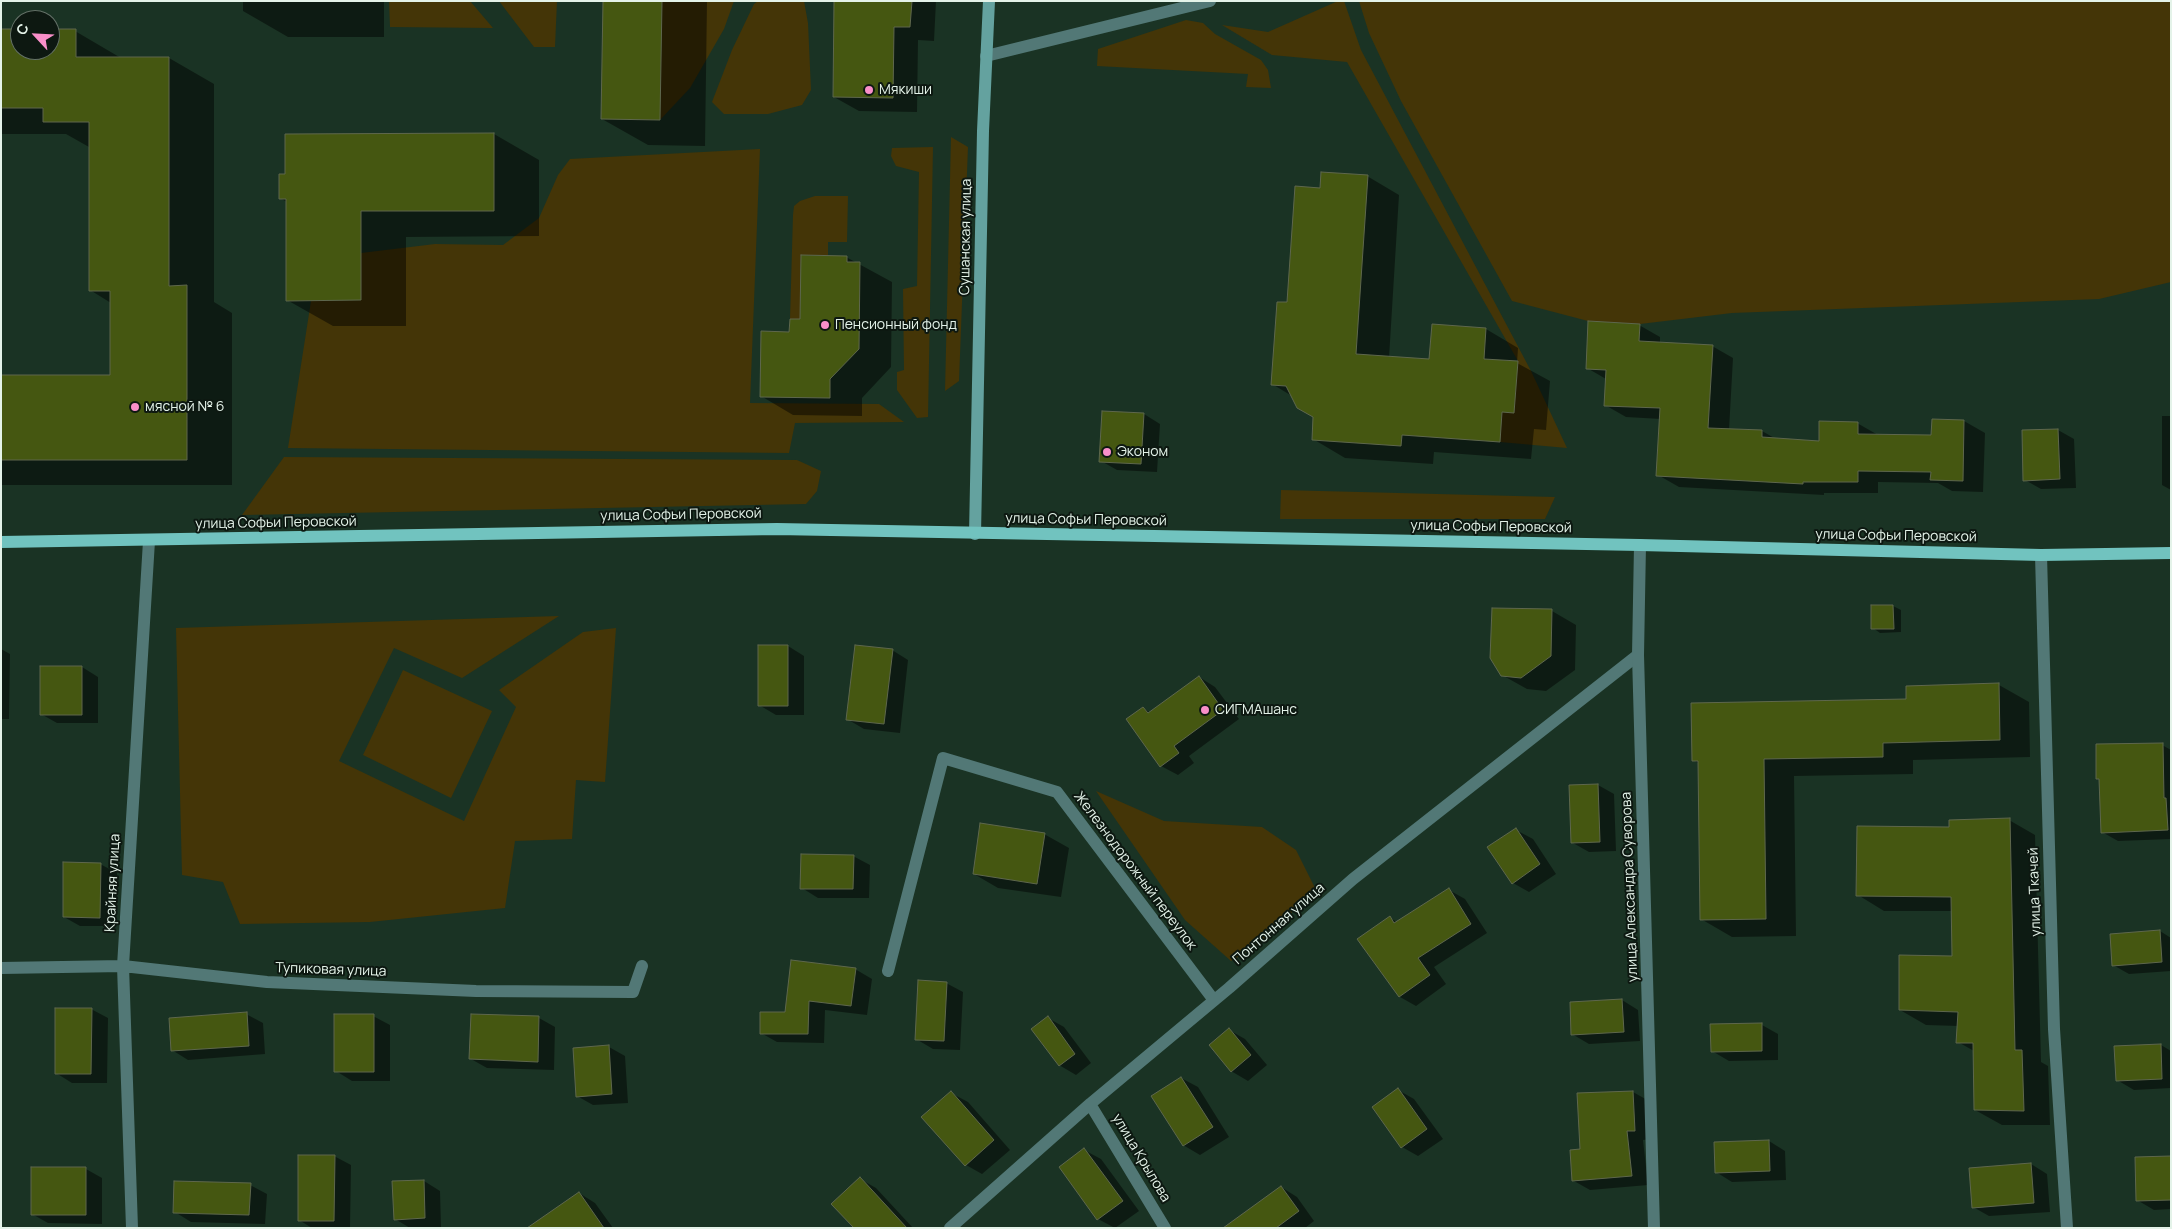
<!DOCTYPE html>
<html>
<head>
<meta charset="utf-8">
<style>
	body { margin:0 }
	#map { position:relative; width:2172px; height:1229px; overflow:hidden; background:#1a3324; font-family:Manrope,sans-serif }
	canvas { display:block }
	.frame { position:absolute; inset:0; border:2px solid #e4f3e9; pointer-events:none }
	.north { position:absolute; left:10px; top:10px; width:50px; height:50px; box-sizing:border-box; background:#0d1811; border:1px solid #637067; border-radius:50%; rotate:295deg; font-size:14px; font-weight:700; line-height:20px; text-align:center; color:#e4f3e9 }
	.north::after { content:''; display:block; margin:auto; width:18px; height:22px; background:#f98fc9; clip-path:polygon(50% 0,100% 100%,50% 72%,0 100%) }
</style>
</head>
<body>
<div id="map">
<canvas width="2172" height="1229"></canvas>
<div class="frame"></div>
<div class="north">С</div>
</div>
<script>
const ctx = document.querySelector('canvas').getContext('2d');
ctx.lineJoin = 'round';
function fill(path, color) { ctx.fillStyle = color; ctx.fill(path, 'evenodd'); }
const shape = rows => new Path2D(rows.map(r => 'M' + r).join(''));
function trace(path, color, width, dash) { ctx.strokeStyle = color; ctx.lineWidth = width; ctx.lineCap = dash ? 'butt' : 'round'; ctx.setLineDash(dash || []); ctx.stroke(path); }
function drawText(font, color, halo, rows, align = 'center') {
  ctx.font = font + ' Manrope,sans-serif'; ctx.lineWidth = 4; ctx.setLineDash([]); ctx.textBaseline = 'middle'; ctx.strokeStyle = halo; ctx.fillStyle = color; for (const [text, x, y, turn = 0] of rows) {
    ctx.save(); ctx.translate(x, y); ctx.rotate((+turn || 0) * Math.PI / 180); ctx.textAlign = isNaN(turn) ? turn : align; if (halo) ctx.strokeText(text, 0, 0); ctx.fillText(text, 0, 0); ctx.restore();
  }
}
const green = shape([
	[389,1,470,1,493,28,390,27],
	[499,1,557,1,555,47,534,47],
	[662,1,734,1,724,29,690,88,660,120],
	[758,1,804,1,808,23,811,90,802,105,768,114,724,114,712,102,732,50,754,4],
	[1338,1,1344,1,1361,50,1531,371,1567,448,1500,442,1502,412,1514,412,1518,361,1347,62,1272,55,1222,25,1268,32],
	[1359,1,2171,1,2171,282,2099,299,1732,313,1640,324,1588,321,1512,301,1401,101,1369,33],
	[1186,20,1203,23,1215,34,1261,60,1268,70,1271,88,1246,87,1248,74,1097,66,1098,49],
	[951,137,968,147,959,381,945,391],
	[933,147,928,417,917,418,897,390,897,372,904,370,903,289,917,286,919,172,896,166,891,156,892,148],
	[760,149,750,403,879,404,904,422,795,423,789,453,288,448,311,301,361,300,361,253,435,244,503,245,539,218,558,175,570,159],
	[815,196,848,196,847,242,828,242,828,255,801,255,800,319,790,319,793,215,794,206,800,201],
	[284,457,797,460,821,471,817,491,806,504,242,515],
	[1281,490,1555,497,1545,519,1280,519],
	[559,616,462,678,394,648,339,761,464,821,516,707,499,690,583,632,616,628,605,782,576,780,572,839,515,841,505,908,370,922,240,924,223,882,182,875,176,628],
	[403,670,492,711,451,798,363,755],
	[1096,791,1164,821,1262,827,1296,850,1315,888,1264,942,1231,961,1185,920]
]);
const shadow = shape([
	[243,1,384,1,384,37,288,37,243,11],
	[604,1,707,1,705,146,648,145,602,119],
	[836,1,936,1,934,41,918,40,917,112,859,111,834,97],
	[1,31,20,31,20,50,50,50,50,31,75,31,121,58,169,58,214,84,214,302,232,313,232,485,1,485,1,377,111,377,111,303,90,290,89,147,66,134,1,134],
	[494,134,539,160,539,236,406,237,406,326,333,326,287,300,287,202,280,198,286,176,286,135],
	[1367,176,1399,195,1389,358,1431,361,1486,329,1518,348,1517,363,1550,381,1546,430,1534,429,1531,459,1434,452,1433,464,1345,458,1313,439,1315,417,1292,396,1272,384,1288,304,1321,189],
	[846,257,892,282,891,367,862,398,862,416,793,415,761,396,791,333],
	[1639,325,1660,337,1660,344,1712,346,1733,358,1729,430,1762,431,1776,439,1820,442,1857,423,1878,435,1933,436,1964,421,1985,433,1983,492,1952,491,1938,483,1878,482,1878,493,1824,493,1824,495,1679,487,1658,475,1661,419,1626,417,1605,405,1606,379,1587,368],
	[1144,414,1160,424,1157,472,1117,470,1101,461],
	[2162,416,2171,416,2171,490,2162,485],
	[2058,430,2074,439,2076,488,2041,489,2025,480],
	[1872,606,1893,606,1901,610,1901,632,1880,633,1873,628],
	[1552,611,1576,625,1575,670,1546,691,1527,689,1502,675],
	[788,646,804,656,804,715,776,715,759,705],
	[1,649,10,654,9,719,1,719],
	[892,650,908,660,900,733,864,729,847,719],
	[82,667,98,677,98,723,57,723,41,714],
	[1199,677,1215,687,1239,719,1189,756,1194,763,1178,775,1161,766,1143,708,1151,713],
	[1999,685,2029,702,2030,757,1913,760,1913,774,1794,776,1796,936,1732,937,1701,919,1700,764,1693,760,1908,700],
	[2162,745,2171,750,2171,839,2118,841,2102,832,2100,780,2098,778],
	[1598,785,1614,794,1616,851,1589,852,1573,843],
	[2009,820,2035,835,2041,1062,2048,1066,2050,1125,2002,1125,1975,1110,1974,1051,1958,1042,1959,1026,1926,1025,1900,1010,1953,957,1952,911,1884,911,1858,895,1950,828],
	[1516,830,1533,839,1556,874,1529,892,1513,883],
	[1044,834,1069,848,1061,897,998,888,974,874],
	[853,856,870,865,869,898,818,898,802,888],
	[100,864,117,873,116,926,80,926,64,917],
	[1449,890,1465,899,1487,933,1434,967,1446,984,1416,1006,1400,997,1390,918,1397,922],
	[2160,931,2171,938,2171,971,2129,974,2113,965],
	[855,969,872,979,867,1015,825,1010,824,1043,777,1042,761,1033],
	[946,983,963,992,960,1050,933,1049,916,1039],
	[1622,1000,1638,1010,1640,1041,1589,1044,1572,1034],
	[91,1009,108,1018,107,1083,72,1083,56,1073],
	[246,1014,263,1023,265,1054,188,1060,172,1050],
	[373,1016,390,1025,390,1081,352,1081,336,1071],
	[539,1018,555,1027,554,1070,487,1068,471,1059],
	[1048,1018,1064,1027,1091,1063,1076,1075,1059,1065],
	[1762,1025,1778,1034,1778,1060,1729,1061,1712,1051],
	[1229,1030,1245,1039,1267,1065,1248,1081,1231,1071],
	[2161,1045,2171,1051,2171,1088,2134,1090,2117,1080],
	[609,1047,625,1056,628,1103,593,1105,577,1096],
	[1181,1078,1198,1087,1229,1137,1200,1155,1183,1145],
	[1398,1090,1414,1099,1443,1139,1418,1156,1402,1147],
	[1633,1092,1649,1101,1651,1139,1643,1140,1648,1185,1590,1190,1574,1181,1581,1150,1578,1095],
	[951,1093,968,1102,1010,1150,982,1174,966,1165],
	[1769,1141,1785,1151,1786,1180,1732,1182,1716,1172],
	[1084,1150,1101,1159,1139,1211,1115,1228,1098,1219],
	[334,1156,351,1165,350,1228,312,1228,299,1220],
	[2171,1157,2171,1209,2154,1210,2137,1200],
	[2031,1164,2047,1174,2050,1212,1989,1216,1973,1207],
	[86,1169,102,1178,102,1224,48,1223,32,1214],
	[860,1179,876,1188,913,1228,855,1228],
	[424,1181,440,1191,441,1227,410,1228,395,1219],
	[250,1185,267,1194,265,1224,191,1222,175,1212],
	[1281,1187,1297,1197,1314,1221,1305,1228,1228,1228],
	[579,1193,595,1203,613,1228,540,1228]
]);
const building = shape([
	[603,1,662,1,660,120,601,119,603,1],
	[834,1,912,1,910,27,894,27,893,98,833,97,834,1],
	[1,29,20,29,20,50,50,50,50,29,76,29,76,57,169,57,169,286,187,285,187,460,1,460,1,375,110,375,110,291,89,291,89,122,43,122,43,108,1,108,1,29],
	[494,133,494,211,361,211,361,300,286,301,286,199,279,199,279,174,285,174,285,134,494,133],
	[1321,172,1368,175,1356,354,1429,359,1432,324,1486,328,1484,359,1518,361,1514,413,1502,412,1500,442,1402,435,1401,446,1312,440,1313,417,1297,408,1286,386,1271,385,1277,302,1287,302,1295,186,1320,188,1321,172],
	[801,255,847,256,847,262,860,262,859,349,830,379,830,398,760,397,761,331,789,332,790,319,800,319,801,255],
	[1588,321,1640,324,1639,341,1713,345,1708,428,1762,430,1762,437,1819,441,1819,421,1858,422,1858,434,1931,435,1932,419,1964,420,1963,481,1930,480,1931,472,1858,471,1858,482,1803,482,1803,484,1656,476,1660,408,1604,406,1606,370,1586,369,1588,321],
	[1102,411,1144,413,1141,464,1099,462,1102,411],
	[2058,429,2060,479,2023,481,2022,430,2058,429],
	[1871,605,1893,605,1894,629,1871,629,1871,605],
	[1492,608,1552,609,1551,656,1521,678,1501,676,1490,658,1492,608],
	[758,645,788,645,788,706,758,706,758,645],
	[855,645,893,649,884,724,846,720,855,645],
	[40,666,82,666,82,715,40,715,40,666],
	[1199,676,1223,710,1174,746,1179,753,1160,767,1126,719,1143,707,1148,713,1199,676],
	[1999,683,2000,740,1883,743,1883,757,1764,759,1766,919,1700,920,1698,761,1692,761,1691,703,1906,699,1906,686,1999,683],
	[2163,743,2164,798,2166,798,2168,830,2101,833,2099,779,2096,779,2096,744,2163,743],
	[1598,784,1600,842,1571,843,1569,785,1598,784],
	[2010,818,2015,1050,2022,1050,2024,1111,1974,1110,1973,1043,1956,1043,1958,1012,1899,1010,1899,955,1952,956,1951,897,1856,896,1857,826,1949,827,1949,820,2010,818],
	[980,823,1045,833,1037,884,973,874,980,823],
	[1516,828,1540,864,1512,884,1487,847,1516,828],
	[801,854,854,855,853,889,800,889,801,854],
	[63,862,101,863,100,918,63,917,63,862],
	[1449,888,1471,924,1418,958,1430,975,1399,997,1357,939,1390,916,1394,923,1449,888],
	[2160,930,2162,962,2112,966,2110,934,2160,930],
	[791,960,856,968,851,1006,809,1001,808,1034,760,1034,760,1012,785,1012,791,960],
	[918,980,947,982,944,1041,915,1040,918,980],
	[1622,999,1624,1032,1571,1035,1570,1002,1622,999],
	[55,1008,92,1008,91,1074,55,1074,55,1008],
	[247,1012,249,1046,171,1051,169,1018,247,1012],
	[334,1014,374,1014,374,1072,334,1072,334,1014],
	[471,1014,539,1016,538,1062,469,1059,471,1014],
	[1048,1016,1075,1054,1059,1066,1031,1029,1048,1016],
	[1762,1023,1762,1051,1711,1052,1710,1024,1762,1023],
	[1229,1028,1251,1055,1231,1072,1209,1045,1229,1028],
	[2161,1044,2162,1079,2116,1081,2114,1046,2161,1044],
	[609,1045,612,1094,576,1097,573,1048,609,1045],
	[1181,1077,1213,1127,1183,1146,1151,1096,1181,1077],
	[1398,1088,1427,1129,1401,1148,1372,1107,1398,1088],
	[951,1091,994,1140,965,1166,921,1117,951,1091],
	[1633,1091,1635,1131,1627,1131,1632,1176,1572,1181,1570,1150,1580,1149,1577,1093,1633,1091],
	[1769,1140,1770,1171,1715,1173,1714,1142,1769,1140],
	[1084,1148,1123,1201,1097,1220,1059,1167,1084,1148],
	[298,1155,335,1155,334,1221,298,1221,298,1155],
	[2171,1156,2171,1200,2136,1201,2135,1157,2171,1156],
	[2031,1163,2034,1203,1972,1208,1969,1168,2031,1163],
	[31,1167,86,1167,86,1215,31,1215,31,1167],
	[860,1177,907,1228,854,1228,831,1204,860,1177],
	[424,1180,425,1218,394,1220,392,1181,424,1180],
	[174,1181,251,1183,249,1215,173,1213,174,1181],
	[1281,1186,1299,1211,1276,1228,1223,1228,1281,1186],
	[579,1192,604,1228,527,1228,579,1192]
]);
const minor = shape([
	[2041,555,2054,1029,2067,1228],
	[1,968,123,966,267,982,476,991,633,992,642,966],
	[888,971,943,758,1057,792,1213,999],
	[1090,1104,1165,1228],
	[132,1228,123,966,149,541],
	[950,1228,1090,1104,1229,988,1353,879,1638,655]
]);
const tertiary = shape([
	[986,56,1210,1],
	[1640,545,1638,655,1654,1228]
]);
const secondary = shape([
	[975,534,983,131,989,1]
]);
const primary = shape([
	[1,542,777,529,1640,545,2041,555,2171,553]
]);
const markers = [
	[869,90,5,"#f98fc9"],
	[825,325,5,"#f98fc9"],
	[135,407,5,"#f98fc9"],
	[1107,452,5,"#f98fc9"],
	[1205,710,5,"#f98fc9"]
];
const poiNames = [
	["Мякиши",879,90],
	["Пенсионный фонд",835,325],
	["мясной № 6",145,407],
	["Эконом",1117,452],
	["СИГМАшанс",1215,710]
];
const streetNames = [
	["Сушанская улица",966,237,-89],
	["улица Софьи Перовской",681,515,-1],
	["улица Софьи Перовской",1086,520,1],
	["улица Софьи Перовской",276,523,-1],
	["улица Софьи Перовской",1491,527,1],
	["улица Софьи Перовской",1896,536,1],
	["Железнодорожный переулок",1135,871,53],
	["Крайняя улица",113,883,-87],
	["улица Александра Суворова",1630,887,-92],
	["улица Ткачей",2035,892,-92],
	["Понтонная улица",1279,924,-41],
	["Тупиковая улица",331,970,2],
	["улица Крылова",1141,1158,59]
];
fill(green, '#443507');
fill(shadow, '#0007');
fill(building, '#455711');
trace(building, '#5e674d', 1);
trace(minor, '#527876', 12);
trace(tertiary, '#527876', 12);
trace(secondary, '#64a29f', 12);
trace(primary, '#71c3bf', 12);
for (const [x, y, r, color] of markers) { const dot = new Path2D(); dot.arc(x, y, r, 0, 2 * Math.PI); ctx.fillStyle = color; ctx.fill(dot); trace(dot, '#0d1811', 2); }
drawText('14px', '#e4f3e9', '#0d1811', poiNames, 'left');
drawText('14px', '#e4f3e9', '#0d1811', streetNames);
</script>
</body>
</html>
